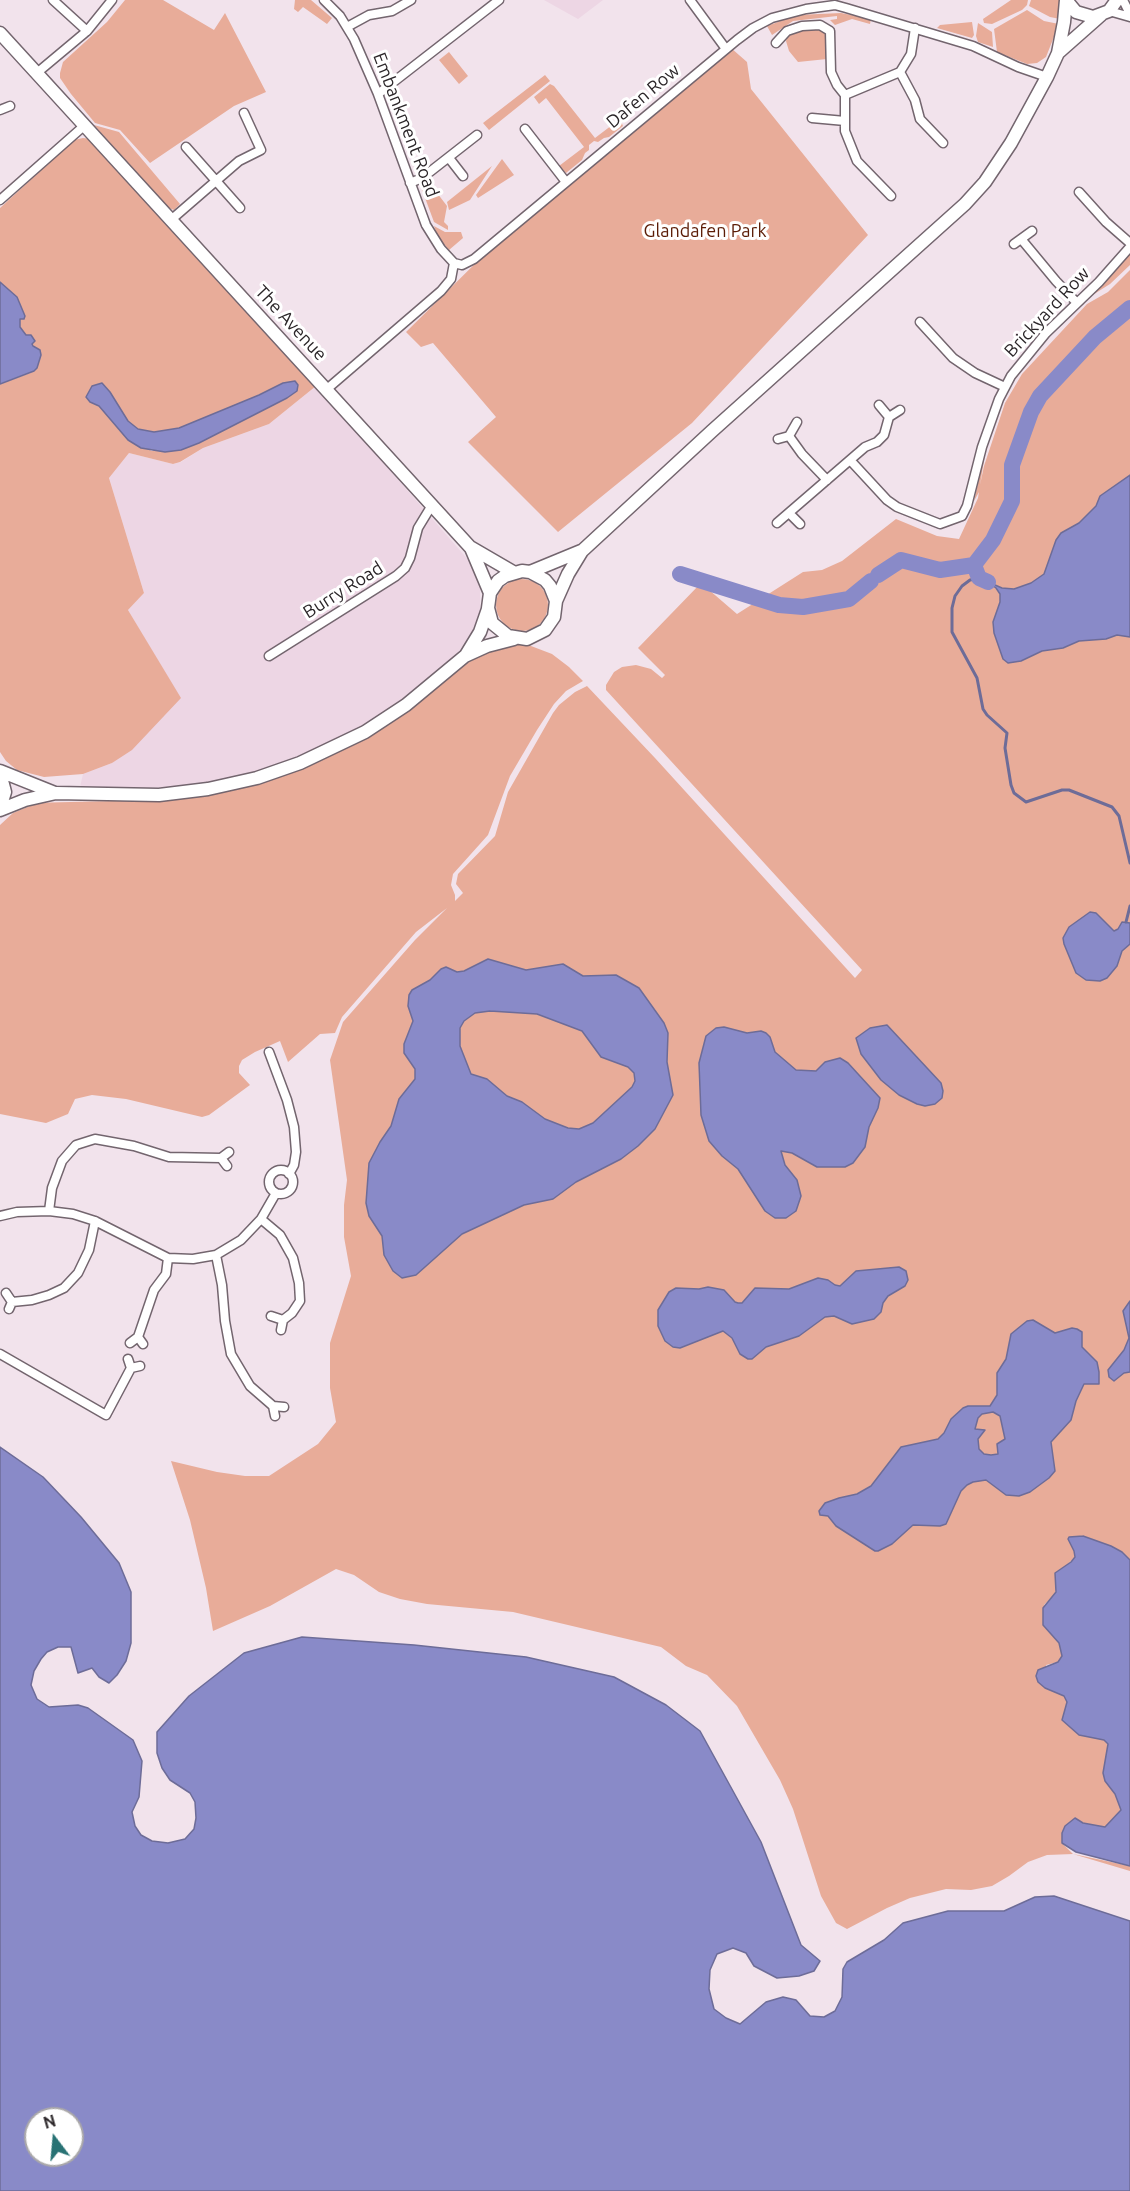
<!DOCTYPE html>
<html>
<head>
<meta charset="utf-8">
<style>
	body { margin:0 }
	#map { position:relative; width:1130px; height:2191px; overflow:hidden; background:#f2e3ec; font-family:Ubuntu,sans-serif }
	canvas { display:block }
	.north { position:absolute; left:24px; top:2107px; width:60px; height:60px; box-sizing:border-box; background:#fff; border:2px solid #aaa8a9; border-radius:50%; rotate:344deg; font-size:16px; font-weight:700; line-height:24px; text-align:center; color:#2b2629 }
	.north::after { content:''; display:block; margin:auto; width:21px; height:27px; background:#287274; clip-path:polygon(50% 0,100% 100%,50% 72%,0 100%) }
</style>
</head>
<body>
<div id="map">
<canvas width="1130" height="2191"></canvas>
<div class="north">N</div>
</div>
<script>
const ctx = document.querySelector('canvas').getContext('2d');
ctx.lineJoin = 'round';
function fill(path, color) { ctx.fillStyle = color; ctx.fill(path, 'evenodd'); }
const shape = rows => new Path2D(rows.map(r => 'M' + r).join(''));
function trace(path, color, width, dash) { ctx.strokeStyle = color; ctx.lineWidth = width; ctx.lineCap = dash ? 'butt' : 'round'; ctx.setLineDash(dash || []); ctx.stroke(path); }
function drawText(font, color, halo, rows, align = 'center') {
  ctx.font = font + ' Ubuntu,sans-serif'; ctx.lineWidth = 6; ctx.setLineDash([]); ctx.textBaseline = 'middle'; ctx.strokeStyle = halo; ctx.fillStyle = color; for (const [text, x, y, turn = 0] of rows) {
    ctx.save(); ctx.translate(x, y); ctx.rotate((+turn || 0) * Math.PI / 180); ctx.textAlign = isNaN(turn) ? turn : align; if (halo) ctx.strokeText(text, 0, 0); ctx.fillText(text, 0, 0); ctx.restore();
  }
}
const built = shape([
	[544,0,603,0,578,19],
	[316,386,471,563,480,584,480,617,470,638,448,663,394,705,356,730,298,758,243,776,194,785,134,789,80,787,83,774,112,763,180,698,128,610,144,593,109,478,129,453,173,464,181,462,203,448,269,424]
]);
const green = shape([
	[125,0,163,0,214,30,225,13,266,92,234,106,150,163,120,130,95,123,71,94,60,78,60,73,63,62,107,22],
	[295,0,311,0,332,18,327,24,303,7,298,12,294,9],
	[1011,0,1028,0,1027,5,1022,10,992,24,984,23,983,19],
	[1031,0,1059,0,1060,19,1050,17,1029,6],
	[1027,10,1044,21,1059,24,1046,57,1037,63,1027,64,997,52,994,29],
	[841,13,871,19,870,24,852,19,835,25,830,20,837,19,837,16,793,21,772,35,767,26,797,15],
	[972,22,974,35,972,38,937,28,940,25],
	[978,23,992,32,993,47,978,42,976,36],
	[821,28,827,33,827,59,798,62,789,51,786,41,788,34,803,29],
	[731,48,747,62,751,89,868,235,692,423,558,532,468,442,496,417,433,343,421,347,406,332,496,243],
	[449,52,468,76,459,84,439,60],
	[545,75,550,81,489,130,483,123],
	[550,84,554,86,595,138,620,119,623,126,609,137,604,138,598,142,594,141,589,145,589,150,585,153,582,160,566,173,559,166,584,147,546,98,539,104,534,97],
	[94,125,119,132,180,204,174,210,169,208],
	[83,138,91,139,316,386,269,424,203,448,180,462,173,464,129,453,109,478,144,593,128,610,181,698,132,750,112,763,83,774,44,777,17,770,6,761,0,752,0,384,30,373,35,349,20,327,17,297,0,282,0,208,74,140],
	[283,383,152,451,128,440,99,406,90,402,86,397,110,392,128,421,138,429,154,432,179,428,259,395],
	[502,159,514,175,478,198,476,195],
	[492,166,470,200,449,210,447,202],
	[428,181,447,206,444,222,448,226,448,230,434,222,421,187],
	[434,226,445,232,461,232,463,238,449,250,438,237],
	[1130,253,1130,265,1110,284,1091,296,1056,330,1054,329],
	[1130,270,1130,1560,1122,1552,1111,1546,1083,1536,1068,1539,1075,1551,1075,1557,1066,1566,1054,1595,1044,1605,1056,1638,1059,1643,1062,1656,1058,1662,1046,1665,1045,1688,1064,1696,1067,1702,1066,1709,1079,1735,1104,1740,1108,1745,1103,1773,1105,1781,1115,1794,1121,1810,1105,1827,1083,1823,1062,1843,1073,1854,1130,1866,1130,1871,1073,1854,1047,1855,1028,1862,1009,1876,992,1886,971,1890,946,1889,910,1898,887,1908,847,1929,836,1923,821,1896,793,1809,780,1780,737,1706,707,1675,686,1666,661,1647,513,1612,427,1604,400,1599,379,1592,354,1575,336,1569,270,1606,213,1631,206,1588,190,1520,171,1461,217,1472,245,1476,269,1476,318,1444,336,1422,330,1388,330,1343,351,1276,344,1237,344,1205,347,1180,330,1060,343,1022,415,940,447,908,416,932,342,1017,335,1033,320,1034,288,1062,280,1041,255,1052,242,1060,239,1066,239,1073,250,1085,209,1115,202,1117,126,1099,92,1095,75,1099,68,1114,46,1123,0,1114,0,825,13,813,30,806,30,803,153,800,231,790,278,777,320,761,363,740,401,715,478,655,501,646,519,644,531,646,552,654,569,667,583,681,566,691,554,704,537,730,510,776,488,835,453,874,451,885,455,895,455,901,463,893,456,884,458,874,495,836,508,792,553,713,559,705,575,692,587,686,655,758,855,978,862,970,606,690,606,685,614,672,622,667,636,665,651,669,662,678,665,675,638,648,701,583,737,614,803,572,822,570,842,561,896,519,937,536,959,539,978,498,979,492,974,501,986,448,980,485,984,466,1005,403,1022,374,1087,304,1108,292],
	'496 605a26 26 0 1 1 52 0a26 26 0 1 1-52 0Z'
]);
const water = shape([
	[0,282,17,297,25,316,24,319,20,319,20,327,26,335,31,335,35,341,32,344,33,346,40,350,41,355,37,368,34,371,0,384,0,282],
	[295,381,298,385,297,391,287,398,199,443,181,450,165,452,141,448,128,440,99,406,90,402,86,397,92,386,102,383,110,392,128,421,138,429,154,432,179,428,259,395,283,383,295,381],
	[1130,475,1130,637,1117,635,1106,639,1079,641,1063,648,1042,651,1021,661,1008,663,1003,659,994,633,993,622,1000,602,1000,594,996,588,988,582,1002,588,1014,589,1031,583,1044,574,1056,540,1061,533,1079,523,1096,506,1100,496,1130,475],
	[1090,912,1096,913,1114,931,1118,929,1122,922,1130,923,1130,944,1122,951,1117,966,1107,978,1100,981,1086,980,1076,973,1064,944,1063,938,1069,927,1090,912],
	[488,959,526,970,563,964,583,976,616,975,639,988,664,1023,668,1033,667,1062,673,1095,655,1129,638,1146,621,1159,576,1182,553,1199,524,1205,462,1234,416,1275,402,1278,393,1271,384,1255,382,1236,369,1216,366,1203,369,1163,380,1142,391,1126,399,1099,415,1079,415,1069,404,1053,404,1044,413,1021,408,1006,409,995,412,990,430,980,441,969,446,967,457,972,464,971,488,959],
	[490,1011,537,1014,582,1031,601,1057,628,1067,634,1073,635,1081,632,1087,593,1123,579,1129,568,1128,545,1119,522,1102,507,1096,487,1079,471,1074,460,1046,460,1028,464,1021,475,1013,490,1011],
	[887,1025,941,1083,943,1091,942,1098,935,1104,925,1106,917,1104,899,1095,881,1080,861,1054,856,1038,870,1028,887,1025],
	[724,1027,747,1033,761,1031,766,1033,770,1037,775,1052,796,1070,816,1071,825,1062,840,1058,848,1063,880,1098,878,1108,869,1127,865,1147,853,1163,845,1167,817,1167,792,1153,781,1151,785,1165,797,1180,801,1196,796,1211,786,1218,775,1218,765,1211,738,1169,722,1156,709,1141,701,1115,699,1063,706,1036,716,1028,724,1027],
	[899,1267,906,1271,908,1280,905,1286,888,1296,883,1303,881,1312,874,1319,852,1324,834,1316,825,1317,799,1336,766,1347,752,1359,748,1359,740,1354,732,1338,723,1331,680,1348,673,1347,665,1341,658,1326,658,1310,669,1292,676,1288,699,1289,708,1287,724,1290,735,1302,738,1303,742,1303,755,1288,789,1289,818,1278,828,1280,835,1285,840,1286,856,1271,899,1267],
	[1130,1301,1130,1372,1124,1373,1114,1381,1109,1377,1108,1370,1124,1350,1129,1338,1123,1311,1130,1301],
	[1033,1320,1055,1333,1072,1328,1077,1329,1082,1332,1082,1347,1097,1362,1099,1372,1099,1384,1084,1384,1076,1401,1071,1420,1051,1442,1055,1471,1049,1478,1030,1492,1019,1496,1006,1495,986,1480,973,1482,967,1485,961,1491,946,1524,940,1526,913,1525,892,1544,878,1551,875,1551,836,1526,828,1516,820,1515,819,1511,825,1503,839,1498,857,1494,871,1486,901,1447,938,1439,944,1433,951,1419,963,1408,968,1406,990,1406,997,1395,997,1373,1006,1359,1011,1334,1027,1321,1033,1320],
	[993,1412,1000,1416,1005,1439,997,1444,998,1454,991,1455,984,1454,979,1449,978,1439,985,1430,975,1429,978,1418,982,1414,993,1412],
	[0,1447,43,1477,81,1517,119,1563,131,1592,131,1643,126,1661,117,1675,109,1683,99,1677,92,1668,78,1673,71,1647,58,1647,47,1652,41,1659,34,1671,31,1685,37,1699,49,1707,78,1705,88,1708,133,1740,142,1761,139,1797,132,1812,135,1826,141,1835,152,1841,168,1843,185,1839,194,1829,196,1818,195,1802,190,1793,170,1780,162,1768,157,1753,157,1732,189,1696,244,1653,302,1637,414,1645,526,1657,614,1677,666,1705,700,1731,761,1842,801,1945,820,1961,814,1971,799,1976,777,1978,754,1966,746,1953,733,1948,717,1954,710,1970,709,1989,714,2009,726,2018,740,2024,766,2002,783,1997,796,2000,810,2016,824,2017,835,2011,842,1997,843,1969,847,1962,884,1940,903,1923,948,1911,1004,1911,1035,1897,1054,1896,1130,1921,1130,2191,0,2191,0,1447],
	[36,2119,72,2119,72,2155,36,2155,36,2119],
	[1083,1536,1111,1546,1122,1552,1130,1560,1130,1866,1076,1852,1062,1843,1062,1833,1065,1826,1075,1818,1083,1823,1105,1827,1121,1810,1115,1794,1105,1781,1103,1773,1108,1744,1104,1740,1079,1735,1062,1720,1067,1702,1064,1696,1045,1688,1038,1682,1036,1676,1038,1670,1058,1662,1062,1656,1059,1643,1043,1625,1043,1608,1056,1592,1055,1573,1071,1562,1075,1557,1074,1551,1068,1539,1069,1537,1083,1536]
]);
const stream = shape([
	[979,578,970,580,962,586,955,596,952,608,952,632,977,678,983,709,987,715,1007,733,1005,748,1011,785,1014,793,1026,802,1062,790,1069,790,1112,807,1119,816,1130,863],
	[1126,922,1130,906]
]);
const river = shape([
	[974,565,993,540,1012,501,1012,465,1031,412,1040,396,1095,337,1130,308],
	[680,574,779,605,803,607,849,599,871,581],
	[878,575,901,560,940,570,974,565,979,578,988,582]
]);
const minor = shape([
	[53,0,87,31],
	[324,0,340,16,354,39,378,94,426,225,441,249,454,263],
	[690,0,726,49],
	[1123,0,1130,14],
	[1109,11,1130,17],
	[347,27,369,15,392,11,411,0],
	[776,43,787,31,802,26,820,25,830,31,831,72,837,85,845,95],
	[38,72,87,31,112,0],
	[900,72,915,100,920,119,943,143],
	[378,94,499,0],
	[0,110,10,106],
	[812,118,845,121],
	[525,129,566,182],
	[186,147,240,208],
	[449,158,463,176],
	[410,183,422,178,477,135],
	[1079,192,1106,222,1130,243],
	[891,196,857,161,845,131,845,95,900,72,911,54,915,28],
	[0,200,85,125],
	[172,219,239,161,261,150,244,113],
	[1022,240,1056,281,1077,303],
	[1014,244,1032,231],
	[454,263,462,265,474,259,737,40,753,28,772,18,806,9,835,5,846,8,973,46,1018,67,1047,77],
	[920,322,953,358,975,373,1005,387],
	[327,389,441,291,451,279,454,263],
	[879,405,889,417],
	[789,436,797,422],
	[778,439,789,436,802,454,827,480],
	[850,460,887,500,897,507,940,524,962,516,967,506,982,447,999,399,1011,376,1046,333,1099,282,1130,247],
	[789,513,800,524],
	[777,523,865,447,877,442,884,435,889,417,900,410],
	[269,656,396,576,405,568,410,558,418,528,432,505],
	[269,1052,287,1100,294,1127,296,1152,294,1165,289,1174],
	[227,1166,221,1158,229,1152],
	'269 1182a12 12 0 1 1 24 0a12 12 0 1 1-24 0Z',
	[49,1211,52,1188,62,1161,76,1145,95,1139,134,1146,169,1157,221,1158],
	[0,1216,17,1212,49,1211,73,1214,95,1221,168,1258,193,1259,216,1255,241,1240,261,1219,276,1193],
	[261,1219,280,1235,293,1258,299,1283,300,1301,292,1313,283,1320,281,1330],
	[216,1255,222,1285,225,1321,231,1354,250,1386,273,1406],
	[6,1293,12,1302,9,1309],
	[12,1302,32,1300,49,1295,64,1288,78,1273,89,1250,95,1221],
	[271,1316,283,1320],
	[138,1337,154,1290,166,1274,168,1258],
	[130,1343,138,1337,143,1344],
	[0,1354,106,1415,131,1368],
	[128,1359,131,1368,140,1366],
	[275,1416,273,1406,284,1407]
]);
const secondary = shape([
	[1066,0,1076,12,1093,17,1109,11,1117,0],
	[0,33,470,547,513,572],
	[1058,53,1101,15],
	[471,548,490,593],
	[530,572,581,551],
	[556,601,550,586,545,580,530,572,522,571,505,576,498,581,490,593,488,608,492,623,508,636,527,639,545,630,554,617,556,601,568,574,582,551,712,431,965,204,985,182,1011,143,1047,77,1058,53,1064,22,1066,0],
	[466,655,480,632,488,609],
	[0,771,55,793],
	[0,773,5,792,0,808],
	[0,810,25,800,56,793,159,795,208,789,257,778,300,763,365,732,406,705,465,656,487,646,514,639]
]);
const streetNames = [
	["Dafen Row",643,96,-40],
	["Embankment Road",406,125,69],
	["Brickyard Row",1047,312,-47],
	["The Avenue",291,323,47],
	["Burry Road",343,590,-32]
];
const parkNames = [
	["Glandafen Park",705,231]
];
fill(built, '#edd6e4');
fill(green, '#e8ac99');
fill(water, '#898ac8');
trace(water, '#6d6c98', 1.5);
trace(stream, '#6d6c98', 3);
trace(river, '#898ac8', 16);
trace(minor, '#73656e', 11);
trace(secondary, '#73656e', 15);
trace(minor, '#fff', 8);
trace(secondary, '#fff', 12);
drawText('18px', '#2b2629', '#fff', streetNames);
drawText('18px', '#5b1c06', '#fff', parkNames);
</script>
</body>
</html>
